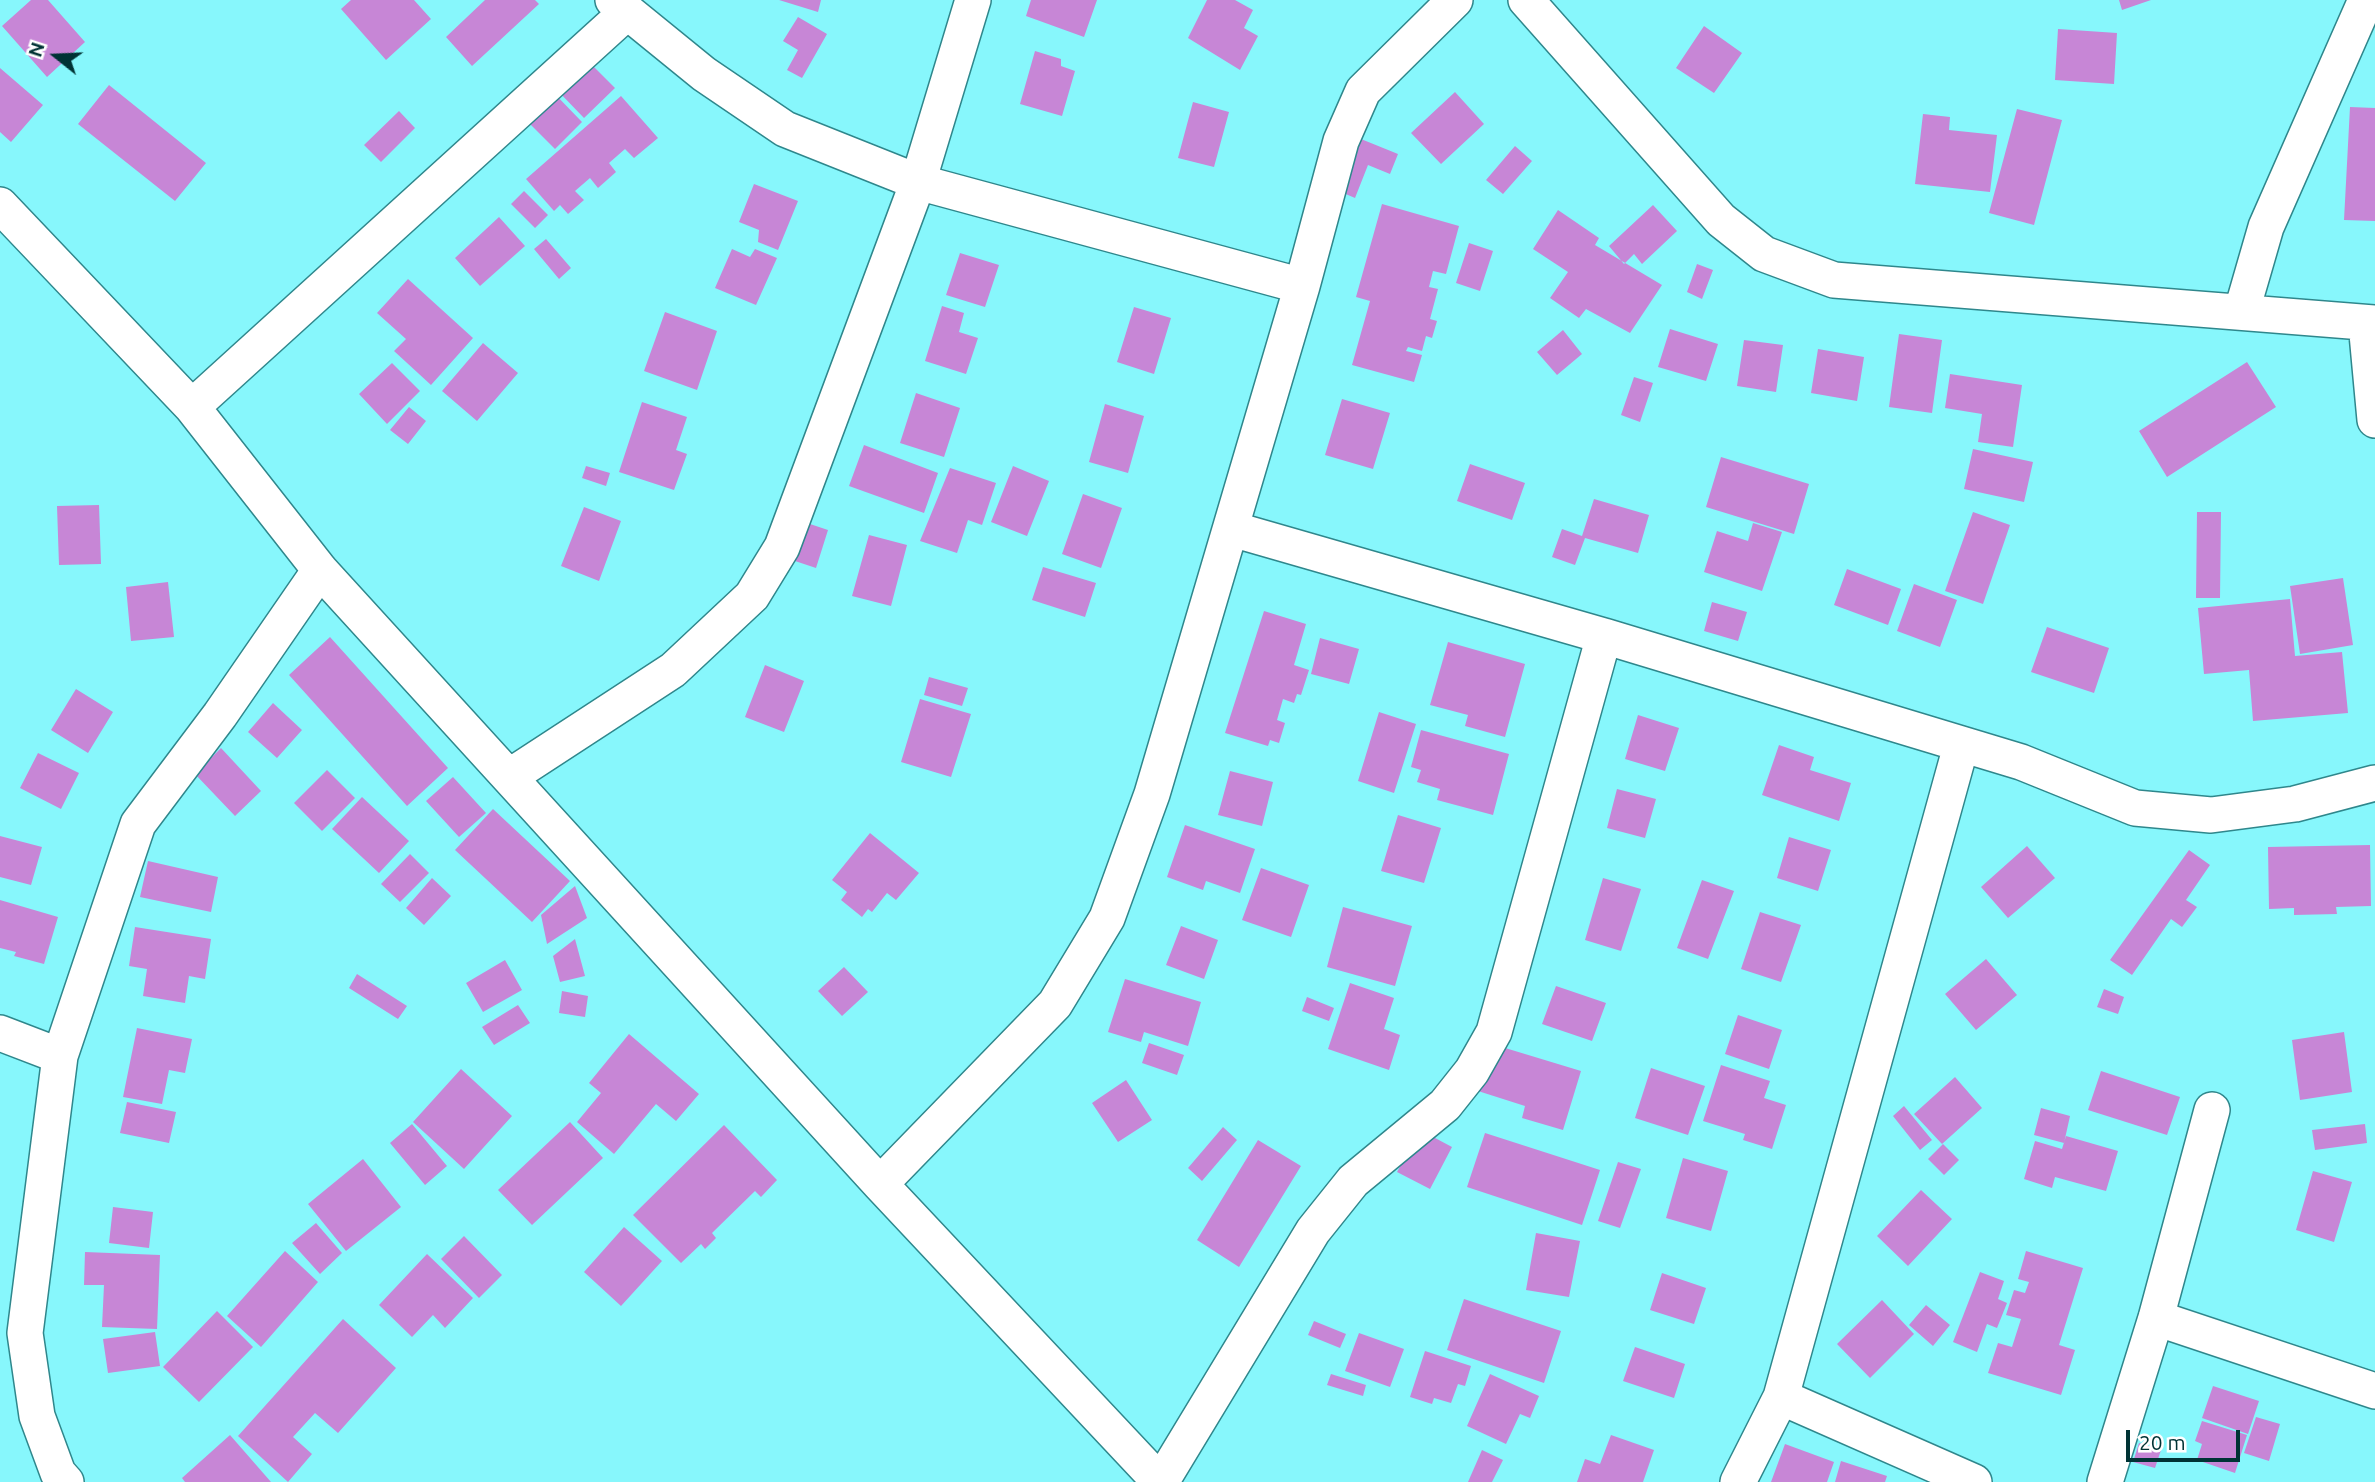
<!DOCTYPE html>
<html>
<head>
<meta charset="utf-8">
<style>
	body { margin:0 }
	#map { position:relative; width:2375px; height:1482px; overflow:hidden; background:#87f7fc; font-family:Ubuntu,sans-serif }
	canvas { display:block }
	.north { position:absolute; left:21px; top:21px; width:70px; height:70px; -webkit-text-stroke:5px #fff; paint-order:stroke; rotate:288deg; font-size:19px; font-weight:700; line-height:28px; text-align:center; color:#003335 }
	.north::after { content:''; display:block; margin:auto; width:24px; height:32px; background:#003335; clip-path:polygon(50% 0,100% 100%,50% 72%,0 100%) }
	.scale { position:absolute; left:2126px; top:1430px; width:114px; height:32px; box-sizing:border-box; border:4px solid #003335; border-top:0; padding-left:9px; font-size:21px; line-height:24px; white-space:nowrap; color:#003335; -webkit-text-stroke:5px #fff; paint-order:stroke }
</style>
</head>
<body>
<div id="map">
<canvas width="2375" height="1482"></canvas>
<div class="north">N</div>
<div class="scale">20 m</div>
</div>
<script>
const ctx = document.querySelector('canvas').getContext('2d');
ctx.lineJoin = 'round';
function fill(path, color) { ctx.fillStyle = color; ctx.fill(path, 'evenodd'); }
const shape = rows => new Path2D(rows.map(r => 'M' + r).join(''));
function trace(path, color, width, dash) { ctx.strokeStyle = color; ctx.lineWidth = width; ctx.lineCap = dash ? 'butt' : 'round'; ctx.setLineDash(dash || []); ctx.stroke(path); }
const building = shape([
	[31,0,48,0,85,42,47,77,2,26],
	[351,0,414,0,431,19,386,60,341,9],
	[485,0,535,0,539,4,472,66,446,37],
	[779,0,821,0,818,12],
	[1031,0,1097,0,1084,37,1026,16],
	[1207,0,1235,0,1253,10,1244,28,1258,36,1240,70,1188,38],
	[2119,0,2151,0,2122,10],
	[798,17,827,34,802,78,787,70,798,50,783,41],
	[1704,26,1742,53,1714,93,1676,68],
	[2058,29,2117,33,2114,84,2055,80],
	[1035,51,1061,59,1061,66,1075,71,1062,116,1020,104],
	[587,60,615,88,584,118,557,90],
	[0,68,43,105,11,142,0,132],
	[109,85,206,163,175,201,78,124],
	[552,91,582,122,555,149,524,118],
	[1455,92,1484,124,1441,164,1411,133],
	[621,96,658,138,634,158,625,149,609,163,616,172,598,188,590,178,575,191,584,200,568,214,560,205,554,211,526,179],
	[1193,102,1229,112,1214,167,1178,158],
	[2350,107,2375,108,2375,221,2344,220],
	[2017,109,2062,120,2034,225,1989,213],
	[399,111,415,128,381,162,364,145],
	[1923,114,1950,117,1949,130,1997,135,1990,192,1915,184],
	[1356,137,1398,154,1390,174,1368,165,1355,198,1334,189],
	[1515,146,1532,161,1503,194,1486,180],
	[754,184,798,201,778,250,758,242,759,230,739,222],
	[524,191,548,215,535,228,511,204],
	[1382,204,1459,226,1446,274,1433,271,1429,287,1438,289,1430,319,1437,321,1432,338,1426,336,1422,351,1408,347,1406,351,1422,355,1414,382,1352,365,1370,301,1356,297],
	[1653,205,1677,231,1642,264,1634,254,1624,264,1609,246],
	[1558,210,1599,238,1595,245,1662,285,1630,333,1586,309,1579,318,1550,298,1568,272,1533,249],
	[499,217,525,246,480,286,455,258],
	[546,239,571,268,559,279,534,249],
	[1469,243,1493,251,1480,291,1456,283],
	[732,249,750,257,755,249,777,258,756,305,715,288],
	[960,253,999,265,985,307,946,295],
	[1697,264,1713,270,1702,299,1687,292],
	[408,279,473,338,431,385,394,351,406,339,377,313],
	[942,306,964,313,959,332,978,338,966,374,925,361],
	[1134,307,1171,318,1154,374,1117,362],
	[665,312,717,331,697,390,644,371],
	[1670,329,1718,344,1706,381,1658,367],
	[1563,330,1582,354,1557,375,1537,352],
	[1899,334,1942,340,1932,413,1889,407],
	[1744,340,1783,345,1776,392,1737,386],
	[483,343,518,373,477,421,442,391],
	[1818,349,1864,357,1857,401,1811,393],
	[2247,362,2276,407,2167,477,2139,431],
	[392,363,420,391,387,424,359,394],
	[1950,374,2022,385,2013,447,1978,442,1982,414,1945,408],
	[1634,377,1653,383,1640,422,1621,415],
	[916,393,960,408,944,457,900,443],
	[1342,399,1390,413,1373,469,1325,455],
	[642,402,687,417,676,450,687,454,674,490,619,472],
	[1105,404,1144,416,1128,473,1089,462],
	[409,407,426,421,408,444,390,430],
	[864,445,938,473,924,513,849,486],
	[1973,449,2033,462,2024,502,1964,489],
	[1721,457,1809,484,1794,534,1706,507],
	[1470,464,1525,483,1512,520,1457,501],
	[586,466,610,473,606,486,582,478],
	[1013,466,1049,481,1027,536,991,522],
	[950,468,996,483,982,525,968,520,957,553,920,541],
	[1083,494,1122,508,1101,568,1062,554],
	[1594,499,1649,515,1638,553,1585,538,1575,565,1552,557,1562,529,1582,536],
	[99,505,101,564,59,565,57,506],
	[584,507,621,521,599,581,561,566],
	[1973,512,2010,525,1983,604,1945,591],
	[2197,512,2221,512,2220,598,2196,598],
	[807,523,828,530,816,568,795,561],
	[1753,523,1782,532,1762,591,1704,572,1717,531,1748,541],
	[869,535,907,545,891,606,852,596],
	[1043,567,1096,583,1085,617,1032,600],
	[1847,569,1901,589,1888,625,1834,605],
	[2343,578,2353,645,2300,654,2290,586],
	[168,582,174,637,131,641,126,587],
	[1914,584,1957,600,1940,647,1897,631],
	[2290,599,2295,656,2342,652,2348,713,2253,721,2249,670,2204,674,2198,608],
	[1712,602,1747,612,1738,641,1704,631],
	[1264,611,1306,624,1294,665,1309,670,1301,695,1297,694,1294,703,1283,699,1277,720,1285,723,1279,743,1270,740,1268,746,1225,733],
	[2047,627,2109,648,2094,693,2031,672],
	[330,637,448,768,407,806,289,675],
	[1320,638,1359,649,1349,684,1311,674],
	[1448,642,1525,664,1505,737,1465,726,1468,715,1430,705],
	[765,665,804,681,784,732,745,717],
	[929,677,968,688,962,706,924,695],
	[76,689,113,712,88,753,51,730],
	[920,699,971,714,951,777,901,762],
	[273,703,302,730,277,758,248,732],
	[1379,712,1416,724,1394,793,1358,781],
	[1638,715,1679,728,1665,771,1625,759],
	[1421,730,1509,754,1493,815,1437,800,1440,789,1417,782,1421,770,1411,767],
	[1779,745,1814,757,1810,770,1851,783,1839,821,1762,795],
	[221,748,261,791,235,816,195,774],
	[38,753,79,773,61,809,20,788],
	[327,770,355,798,322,831,294,803],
	[1230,771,1273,782,1262,826,1218,815],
	[453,777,486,813,459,837,426,801],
	[1617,789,1656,799,1645,838,1607,828],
	[362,797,409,841,379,873,332,829],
	[493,809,570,881,532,922,455,850],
	[1398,815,1441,828,1424,883,1381,871],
	[1185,825,1255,849,1240,893,1206,881,1203,890,1167,877],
	[870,833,919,873,896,900,887,893,872,912,868,909,862,917,841,900,847,892,832,880],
	[0,836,42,847,31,885,0,877],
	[1789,837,1831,850,1818,891,1777,878],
	[2370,845,2371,906,2336,907,2337,914,2294,915,2294,908,2269,909,2268,847],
	[2027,846,2055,878,2008,918,1981,887],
	[2189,850,2210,865,2186,900,2197,907,2182,927,2171,919,2132,975,2110,960],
	[410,854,429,873,400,902,381,884],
	[148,861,218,877,211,912,140,897],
	[1261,868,1309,885,1291,937,1242,920],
	[432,878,451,896,424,925,406,908],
	[1603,878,1641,889,1621,951,1585,940],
	[1702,880,1734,891,1708,959,1677,948],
	[575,886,587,918,547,944,541,915],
	[0,900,58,917,44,964,14,956,16,952,0,948],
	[1343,907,1412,926,1395,986,1327,967],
	[1760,912,1801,925,1781,982,1741,969],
	[1181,926,1218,940,1204,979,1166,965],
	[135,927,211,939,205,979,189,976,185,1003,143,996,147,969,129,966],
	[575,939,585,976,560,982,553,956],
	[1986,959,2017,995,1976,1030,1945,994],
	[505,960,522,990,483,1012,466,983],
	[844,967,868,992,842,1016,818,991],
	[357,974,407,1006,398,1019,349,988],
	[1125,979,1201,1002,1188,1046,1144,1032,1141,1042,1108,1032],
	[1350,983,1394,998,1384,1029,1400,1035,1389,1070,1328,1049],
	[1556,986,1606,1003,1592,1041,1542,1024],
	[2104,989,2124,997,2118,1014,2097,1007],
	[562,991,588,996,585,1017,559,1013],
	[1307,997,1334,1008,1329,1021,1302,1011],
	[518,1005,530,1023,494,1045,482,1027],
	[1738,1015,1782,1030,1769,1069,1725,1054],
	[137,1028,192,1039,185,1073,169,1070,162,1104,123,1097],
	[2344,1032,2352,1092,2300,1100,2292,1040],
	[629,1034,699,1094,676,1121,656,1104,614,1154,577,1122,601,1093,589,1083],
	[1149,1043,1184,1055,1177,1075,1142,1063],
	[1492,1044,1581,1071,1563,1130,1522,1118,1525,1106,1478,1091],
	[1721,1065,1770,1081,1764,1098,1786,1105,1772,1149,1743,1140,1745,1134,1703,1121],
	[1651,1068,1705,1086,1688,1135,1635,1118],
	[461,1069,512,1116,464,1169,413,1122],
	[2101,1071,2180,1097,2167,1135,2088,1110],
	[1955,1077,1982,1108,1942,1144,1914,1114],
	[1126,1080,1152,1120,1118,1142,1092,1103],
	[127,1102,176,1112,169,1143,120,1133],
	[1904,1106,1932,1140,1920,1150,1893,1116],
	[2041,1108,2070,1116,2064,1143,2034,1135],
	[570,1122,603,1158,532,1225,498,1190],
	[412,1124,447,1166,425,1185,390,1143],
	[2365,1124,2367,1143,2315,1150,2312,1130],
	[724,1125,777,1180,761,1197,755,1191,712,1233,716,1238,705,1249,701,1244,681,1263,633,1215],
	[1223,1127,1237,1140,1202,1181,1188,1168],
	[1420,1130,1452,1147,1430,1189,1397,1172],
	[1485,1133,1600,1170,1582,1225,1467,1187],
	[2066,1136,2118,1151,2106,1191,2055,1177,2052,1188,2024,1179,2035,1141,2062,1149],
	[1258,1140,1301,1166,1239,1267,1197,1240],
	[1943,1144,1959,1160,1944,1175,1928,1159],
	[1683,1158,1728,1171,1711,1231,1666,1218],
	[363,1159,401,1207,346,1251,308,1204],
	[1618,1162,1641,1169,1620,1228,1598,1221],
	[2313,1171,2352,1182,2334,1242,2296,1230],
	[1921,1190,1952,1219,1908,1266,1877,1236],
	[113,1207,153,1212,149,1248,109,1243],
	[316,1223,342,1253,320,1274,292,1243],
	[624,1227,662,1261,621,1306,584,1272],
	[1536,1233,1580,1241,1569,1297,1526,1290],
	[464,1236,502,1275,479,1298,441,1259],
	[285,1251,318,1282,261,1347,227,1316],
	[2026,1251,2083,1268,2059,1345,2075,1350,2061,1395,1988,1373,1998,1343,2012,1347,2021,1319,2006,1315,2014,1290,2025,1293,2029,1282,2018,1279],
	[85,1252,160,1255,157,1329,102,1327,104,1285,84,1285],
	[427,1254,473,1298,445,1328,433,1315,412,1337,379,1305],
	[1980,1272,2004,1281,1998,1299,2007,1303,1997,1328,1987,1324,1977,1352,1953,1342],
	[1662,1273,1706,1288,1694,1324,1650,1310],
	[1464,1299,1561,1331,1544,1383,1447,1350],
	[1882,1300,1914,1334,1870,1378,1837,1344],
	[1926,1305,1950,1325,1933,1346,1909,1325],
	[217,1311,253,1347,199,1402,163,1367],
	[343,1319,396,1368,338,1433,315,1413,293,1437,312,1454,288,1482,238,1436],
	[1314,1321,1346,1334,1340,1348,1308,1335],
	[155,1332,160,1366,108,1373,103,1339],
	[1359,1333,1404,1349,1390,1387,1345,1371],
	[1635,1347,1685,1364,1674,1398,1623,1381],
	[1425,1351,1471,1366,1465,1386,1458,1384,1451,1403,1434,1398,1432,1404,1410,1397],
	[1331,1374,1366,1385,1363,1396,1327,1385],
	[1490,1374,1539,1396,1530,1418,1520,1414,1506,1444,1467,1426],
	[2213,1386,2259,1401,2248,1434,2202,1418],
	[2256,1417,2280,1424,2269,1461,2244,1453],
	[2202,1421,2247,1435,2235,1473,2197,1460,2202,1444,2195,1441],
	[230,1435,271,1482,185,1482,182,1478],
	[1611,1435,1654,1450,1643,1482,1577,1482,1585,1459,1600,1464],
	[2139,1443,2161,1450,2155,1468,2133,1462],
	[1785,1444,1834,1462,1827,1482,1771,1482],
	[1482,1450,1503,1460,1492,1482,1468,1482],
	[1841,1461,1887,1476,1885,1482,1835,1482]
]);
const street = shape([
	[613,0,704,74,785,129,918,182,1302,286,1152,794,1107,918,1055,1004,880,1184],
	[1526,0,1721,220,1764,254,1834,280,2375,323],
	[0,205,192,407,320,570,880,1184,1160,1482],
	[1302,286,1341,141,1363,91,1455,0],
	[2242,310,2266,227,2366,0],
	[2366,323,2375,420],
	[192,407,627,12],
	[1604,636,2021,762,2135,808,2211,815,2295,804,2375,783],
	[1961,746,1781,1397,1974,1482],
	[509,777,673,670,752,596,782,547,918,182,973,0],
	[0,1033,60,1056],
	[2156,1318,2375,1391],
	[66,1482,58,1473,37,1416,25,1333,60,1056,138,824,220,715,320,570],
	[1161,1482,1313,1231,1353,1181,1445,1105,1472,1071,1494,1032,1604,636,1232,529],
	[1738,1482,1781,1397],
	[2105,1482,2156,1318,2212,1110]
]);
fill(building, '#c786d6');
trace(street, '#2f878c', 38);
trace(street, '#fff', 35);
</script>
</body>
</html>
